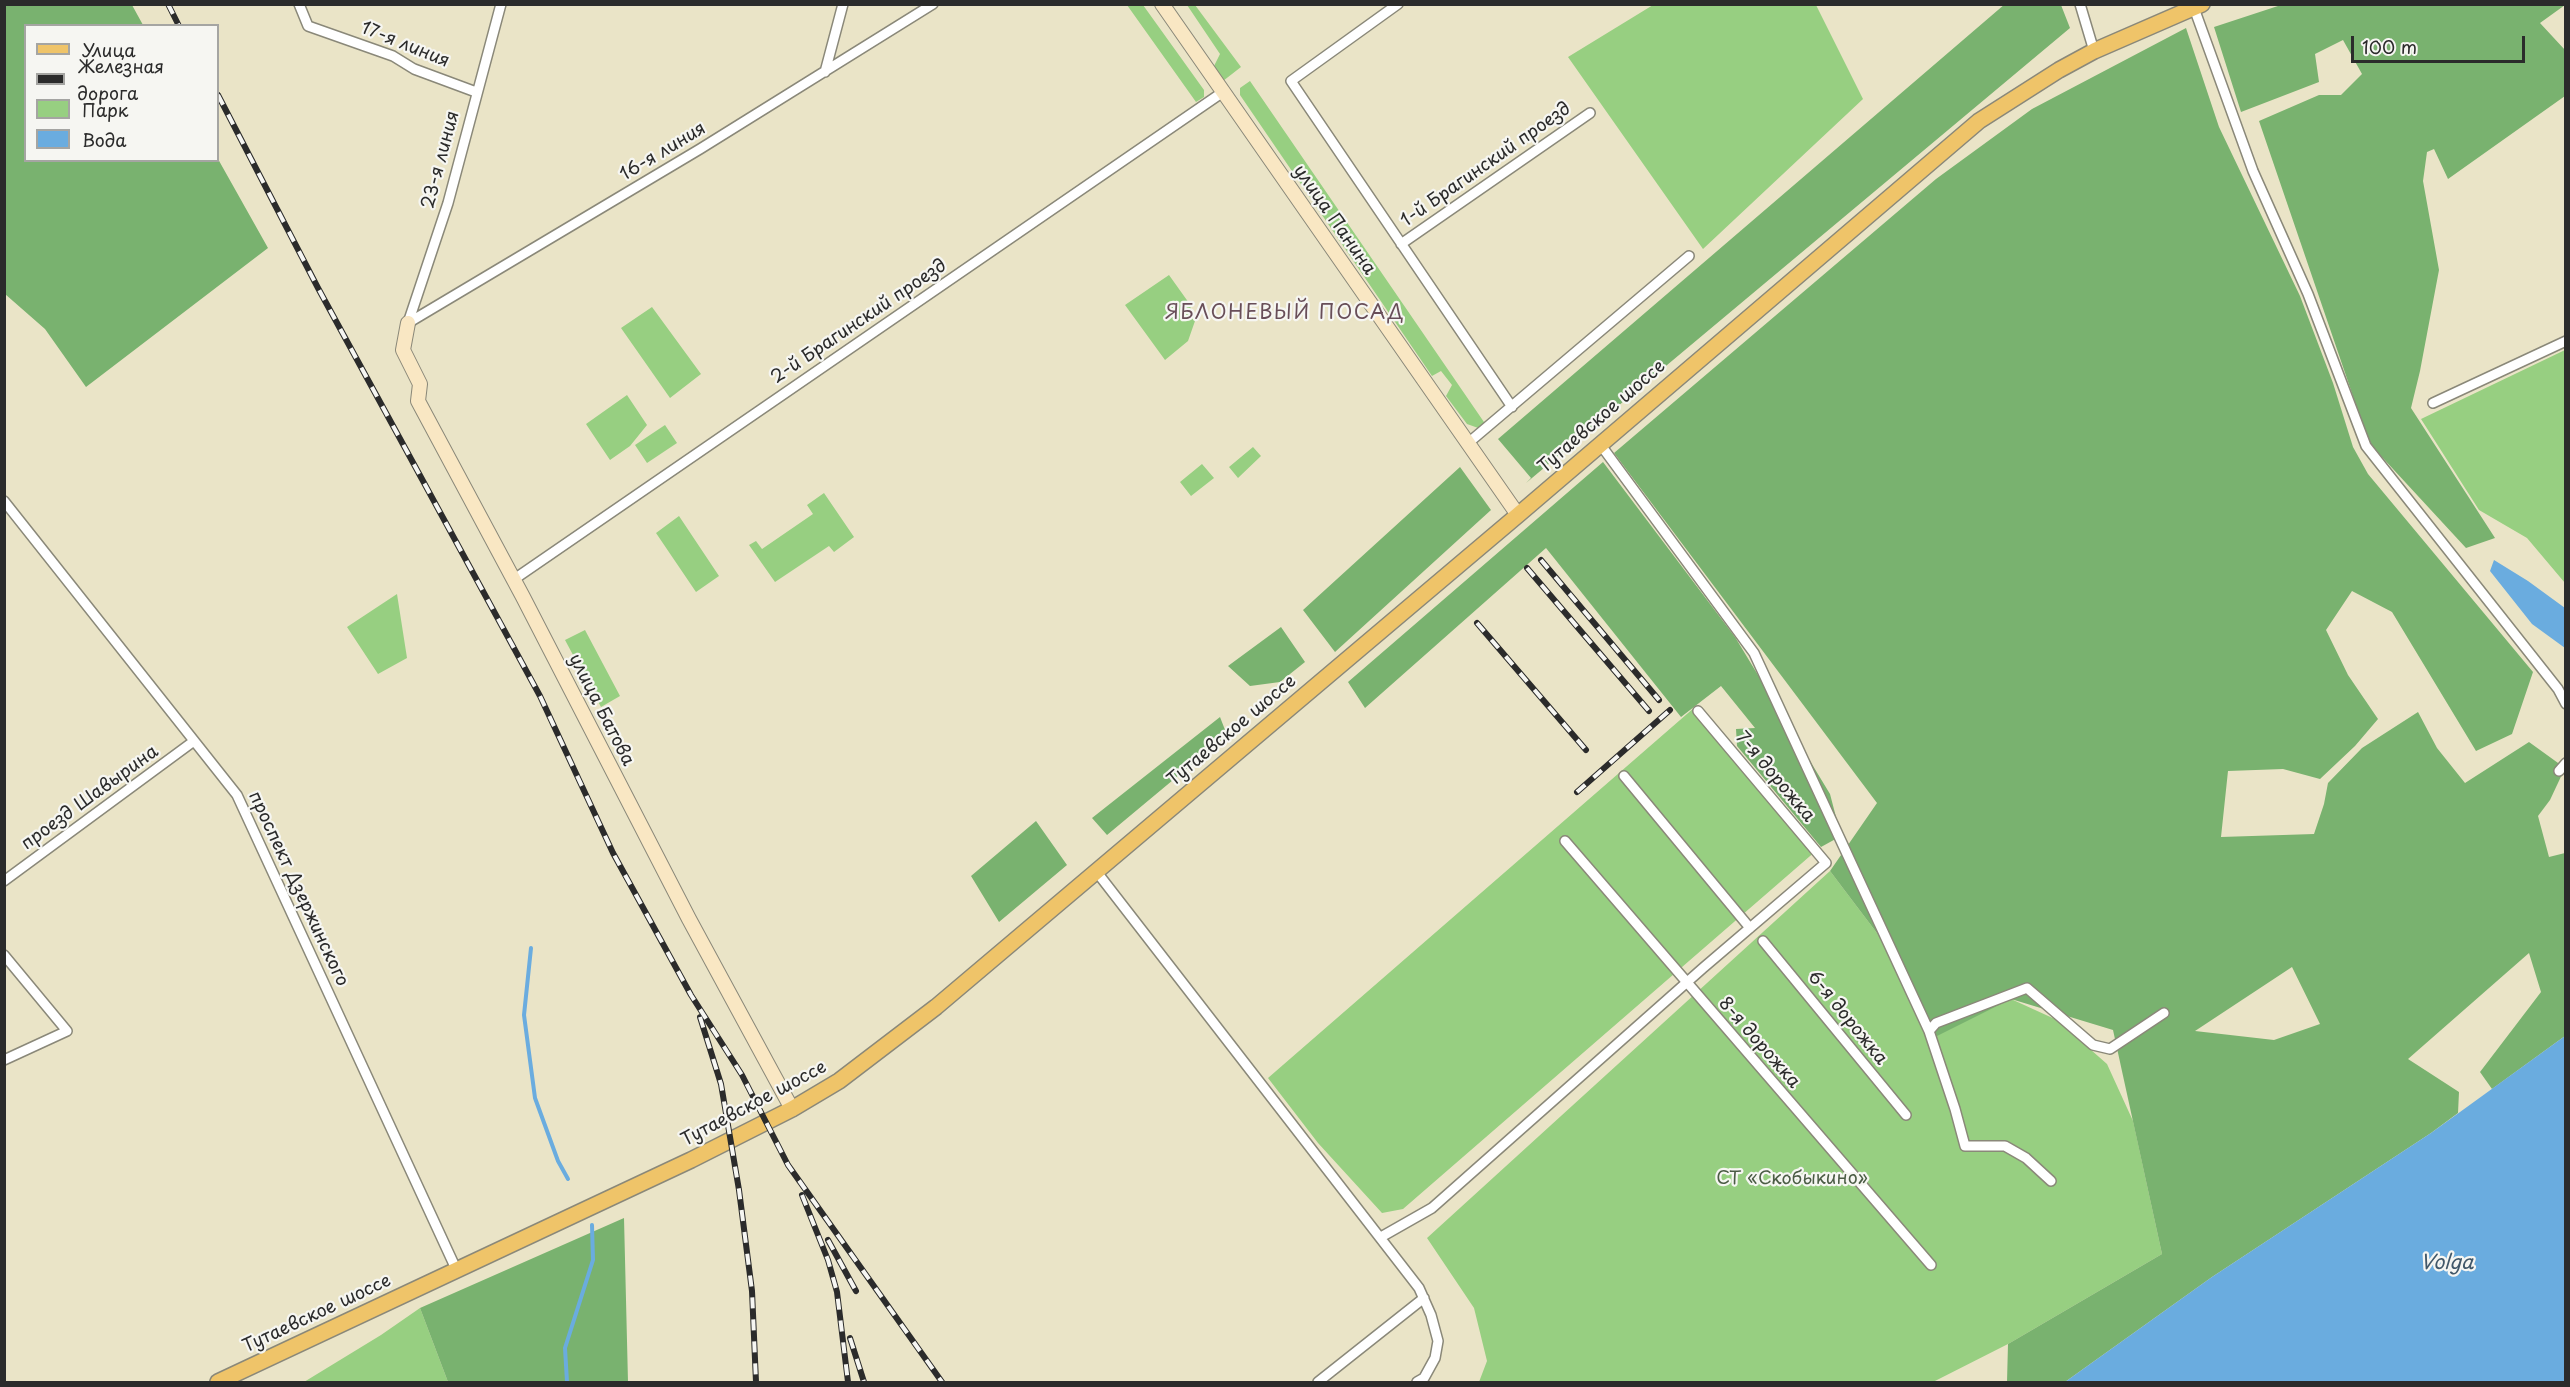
<!DOCTYPE html>
<html>
<head>
<meta charset="utf-8">
<style>
	body { margin:0 }
	#map { position:relative; width:2570px; height:1387px; overflow:hidden; background:#eae4c7; font-family:"Playpen Sans",sans-serif }
	canvas { display:block }
	.frame { position:absolute; inset:0; border:6px solid #2b2b2b; pointer-events:none }
	.legend { position:absolute; left:24px; top:24px; width:195px; height:138px; box-sizing:border-box; background:#f6f6f2; border:2px solid #a5a5a2; margin:0; padding:8px 10px; list-style:none; font-size:18px; color:#2b2b2b }
	.legend li { display:flex; align-items:center; gap:12px; height:30px }
	.legend b { width:30px; border:2px solid #a5a5a2 }
	.scale { position:absolute; left:2351px; top:36px; width:174px; height:27px; box-sizing:border-box; border:3px solid #2b2b2b; border-top:0; padding-left:8px; font-size:18px; line-height:21px; white-space:nowrap; color:#2b2b2b; -webkit-text-stroke:4px #f6f6f2; paint-order:stroke }
</style>
</head>
<body>
<div id="map">
<canvas width="2570" height="1387"></canvas>
<div class="frame"></div>
<ul class="legend">
<li><b style="height:8px;background:#efc469"></b>Улица</li>
<li><b style="height:8px;background:#2b2b2b"></b>Железная дорога</li>
<li><b style="height:16px;background:#97cf81"></b>Парк</li>
<li><b style="height:16px;background:#6aacdf"></b>Вода</li>
</ul>
<div class="scale">100 m</div>
</div>
<script>
const ctx = document.querySelector('canvas').getContext('2d');
ctx.lineJoin = 'round';
function fill(path, color) { ctx.fillStyle = color; ctx.fill(path, 'evenodd'); }
const shape = rows => new Path2D(rows.map(r => 'M' + r).join(''));
function trace(path, color, width, dash) { ctx.strokeStyle = color; ctx.lineWidth = width; ctx.lineCap = dash ? 'butt' : 'round'; ctx.setLineDash(dash || []); ctx.stroke(path); }
function drawText(font, color, halo, rows, align = 'center') {
  ctx.font = font + ' "Playpen Sans",sans-serif'; ctx.lineWidth = 4.5; ctx.setLineDash([]); ctx.textBaseline = 'middle'; ctx.strokeStyle = halo; ctx.fillStyle = color; for (const [text, x, y, turn = 0] of rows) {
    ctx.save(); ctx.translate(x, y); ctx.rotate((+turn || 0) * Math.PI / 180); ctx.textAlign = isNaN(turn) ? turn : align; if (halo) ctx.strokeText(text, 0, 0); ctx.fillText(text, 0, 0); ctx.restore();
  }
}
const green = shape([
	[1127,5,1143,5,1204,90,1204,97,1196,102],
	[1187,5,1195,5,1241,67,1223,81,1213,68,1220,54],
	[1653,5,1816,5,1863,99,1703,249,1568,57],
	[1250,81,1486,425,1481,429,1467,424,1446,396,1452,385,1441,371,1432,376,1240,95,1240,88],
	[1169,275,1189,303,1195,321,1188,341,1165,360,1125,305],
	[652,307,701,374,670,398,621,328],
	[2565,350,2565,583,2527,538,2479,510,2421,419],
	[627,395,647,425,630,446,610,460,586,424],
	[665,425,677,443,647,463,635,445],
	[1253,447,1261,456,1238,478,1229,467],
	[1202,464,1214,478,1191,496,1180,482],
	[824,493,854,537,834,552,829,546,775,582,749,545,756,541,762,549,813,514,807,505],
	[679,516,719,576,696,592,656,533],
	[397,594,407,658,378,674,347,627],
	[585,630,620,696,601,707,565,640],
	[1695,707,1817,850,1403,1209,1382,1213,1318,1143,1268,1078],
	[1830,871,1892,953,2011,999,2057,1020,2107,1064,2133,1121,2162,1254,2008,1344,1933,1382,1479,1382,1487,1361,1474,1308,1427,1238],
	[420,1308,448,1382,304,1382,381,1335]
]);
const forest = shape([
	[5,4,132,5,143,25,26,26,26,160,218,160,218,159,268,248,86,387,45,329,5,294],
	[2005,4,2061,5,2070,28,1526,483,1531,478,1498,439],
	[2281,5,2565,5,2540,23,2565,50,2565,96,2448,179,2434,149,2427,152,2423,181,2439,270,2420,371,2411,408,2495,538,2466,548,2369,443,2259,121,2319,95,2341,95,2362,74,2343,40,2315,54,2319,82,2241,112,2214,27],
	[2186,28,2219,127,2300,296,2333,383,2353,447,2368,474,2533,672,2512,734,2476,751,2392,612,2352,591,2326,630,2348,675,2378,719,2355,746,2320,779,2283,769,2228,771,2221,837,2314,834,2324,804,2328,783,2362,748,2418,712,2437,748,2465,783,2529,742,2565,768,2550,800,2538,816,2549,857,2565,853,2565,1036,2492,1089,2480,1072,2541,992,2529,953,2408,1059,2459,1092,2458,1113,2431,1133,2212,1277,2065,1382,2007,1382,2008,1344,2162,1254,2113,1030,2011,999,1937,1036,1892,953,1830,871,1877,803,1614,453,1936,179,2032,109],
	[2292,967,2320,1024,2274,1040,2195,1031],
	[1603,462,1735,637,1830,794,1841,836,1821,847,1737,746,1736,729,1755,728,1721,686,1681,717,1546,548,1365,708,1348,682],
	[1460,467,1491,510,1335,652,1303,610],
	[1281,627,1305,662,1280,682,1250,686,1228,666],
	[1220,717,1227,735,1107,835,1092,818],
	[1036,821,1067,865,999,922,971,876],
	[624,1218,628,1382,448,1382,420,1308]
]);
const water = shape([
	[2494,560,2528,581,2565,608,2565,648,2532,624,2490,571],
	[2565,1036,2565,1382,2065,1382,2212,1277,2431,1133]
]);
const stream = shape([
	[531,948,524,1015,535,1098,558,1161,568,1179],
	[567,1382,565,1348,593,1260,592,1225]
]);
const street = shape([
	[299,4,308,26,393,56,414,69,476,92],
	[1398,4,1291,81,1512,407],
	[2080,4,2094,51],
	[2194,8,2253,171,2308,294,2366,446,2558,689,2566,704],
	[825,72,843,4],
	[1401,244,1590,113],
	[408,323,700,149,933,4],
	[408,323,448,203,501,4],
	[2433,403,2566,341],
	[1467,444,1689,256],
	[1600,444,1754,653,1929,1031,1955,1109,1965,1146,2005,1146,2026,1158,2051,1181],
	[4,501,237,795,457,1271],
	[513,580,1223,92],
	[2559,771,2566,763],
	[1624,776,1750,928],
	[1565,841,1931,1265],
	[1096,871,1419,1288,1431,1315,1438,1341,1435,1358,1424,1378,1417,1382],
	[4,881,194,741],
	[1763,941,1906,1115],
	[4,955,67,1031,4,1060],
	[1929,1031,1936,1023,2027,988,2093,1045,2110,1049,2164,1013],
	[1381,1237,1432,1208,1703,968,1826,863,1698,711],
	[1318,1382,1424,1298]
]);
const secondary = shape([
	[1162,4,1518,515],
	[408,323,403,350,420,384,418,401,523,597,689,919,792,1109]
]);
const primary = shape([
	[218,1382,691,1160,792,1109,839,1081,936,1007,1518,515,1979,121,2059,70,2094,51,2202,4]
]);
const rail = shape([
	[168,4,179,26],
	[218,95,318,288,540,696,613,853,691,995,742,1075,788,1165,942,1382],
	[1541,560,1659,700],
	[1527,568,1649,711],
	[1477,623,1586,750],
	[1577,792,1670,710],
	[700,1017,721,1084,739,1190,752,1291,756,1382],
	[802,1195,828,1260,837,1292,848,1382],
	[828,1240,856,1291],
	[850,1338,864,1382]
]);
const streetNames = [
	["17-я линия",405,45,22],
	["16-я линия",663,152,-31],
	["23-я линия",441,160,-75],
	["1-й Брагинский проезд",1486,165,-35],
	["улица Панина",1334,220,55],
	["2-й Брагинский проезд",859,322,-34],
	["Тутаевское шоссе",1602,417,-41],
	["улица Батова",601,710,63],
	["Тутаевское шоссе",1232,731,-40],
	["7-я дорожка",1775,777,50],
	["проезд Шавырина",90,798,-36],
	["проспект Дзержинского",298,889,65],
	["6-я дорожка",1847,1018,51],
	["8-я дорожка",1759,1043,49],
	["Тутаевское шоссе",754,1104,-28],
	["Тутаевское шоссе",317,1314,-25]
];
const parkNames = [
	["СТ «Скобыкино»",1792,1179]
];
const neighbourhoodNames = [
	["ЯБЛОНЕВЫЙ ПОСАД",1285,313]
];
const waterNames = [
	["Volga",2447,1263]
];
fill(green, '#97cf81');
fill(forest, '#79b26f');
fill(water, '#6aacdf');
trace(stream, '#6aacdf', 4);
trace(street, '#8a8879', 12);
trace(secondary, '#8a8879', 16);
trace(primary, '#8a8879', 18);
trace(street, '#fff', 9);
trace(secondary, '#f9e7c3', 14);
trace(primary, '#efc469', 15);
trace(rail, '#2b2b2b', 6);
trace(rail, '#f6f6f2', 4, [11]);
drawText('18px', '#2b2b2b', '#f6f6f2', streetNames);
drawText('18px', '#4b5c45', '#f6f6f2', parkNames);
ctx.letterSpacing = '1.5px';
drawText('20px', '#684e58', '#f6f6f2', neighbourhoodNames);
ctx.letterSpacing = '0px';
drawText('italic 20px', '#41586a', '#f6f6f2', waterNames);
</script>
</body>
</html>
